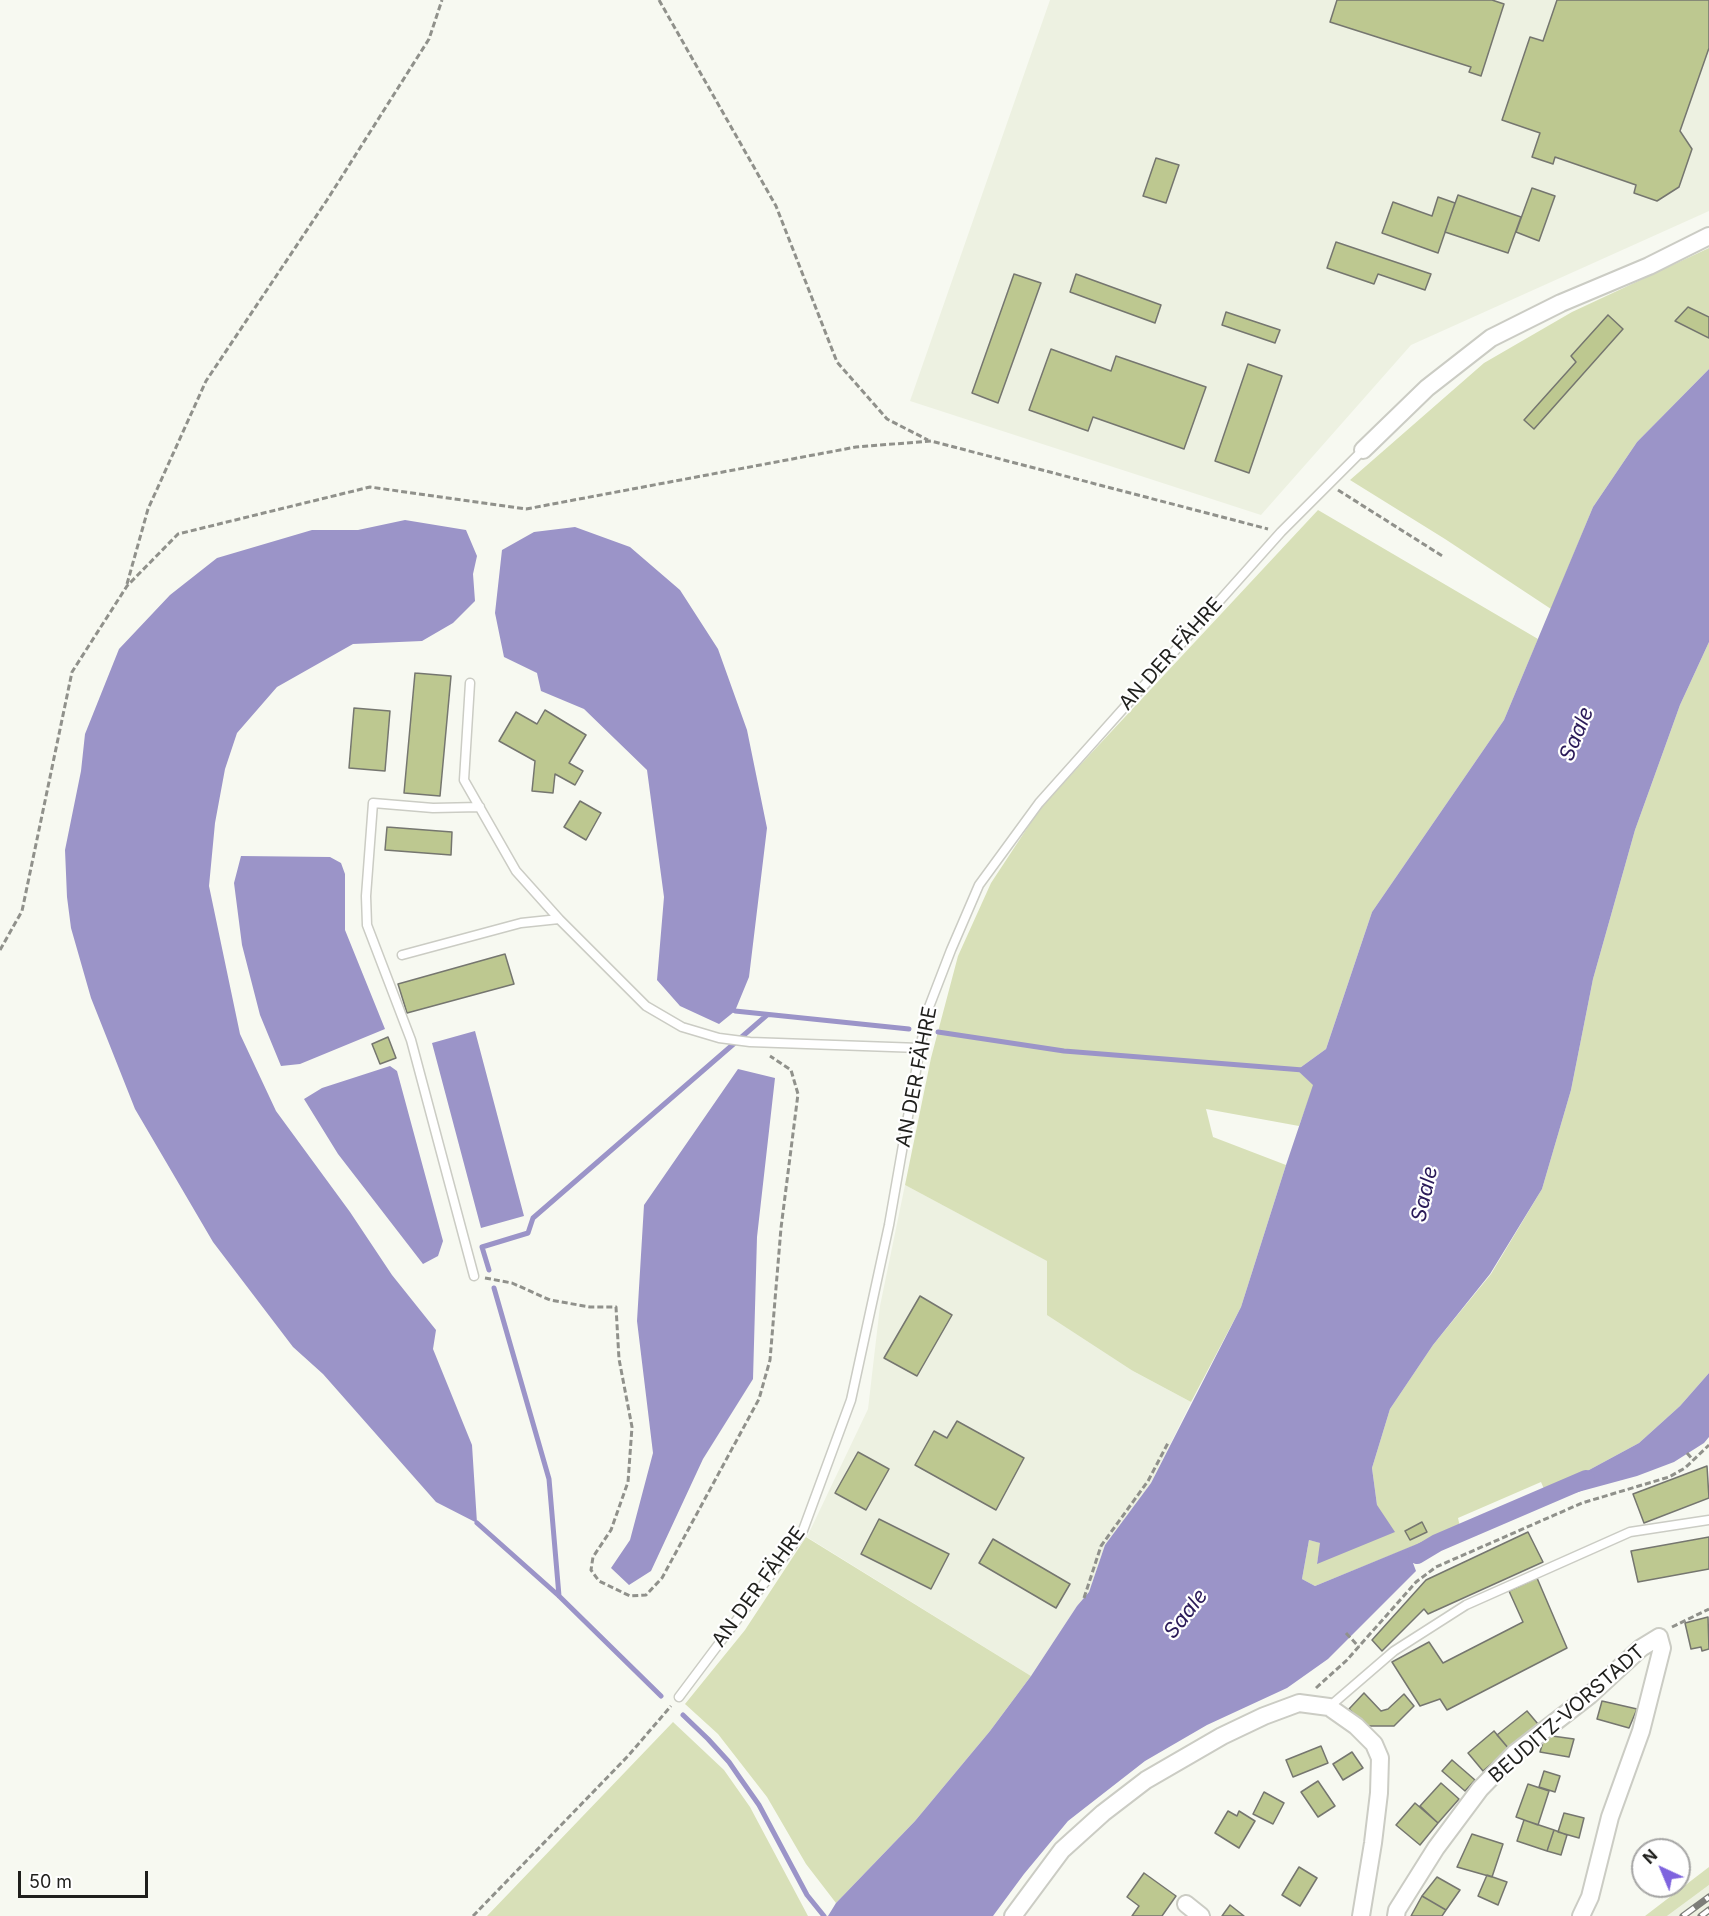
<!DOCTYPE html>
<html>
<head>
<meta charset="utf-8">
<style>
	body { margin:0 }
	#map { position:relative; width:1709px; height:1916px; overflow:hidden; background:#f7f9f1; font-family:Inter,sans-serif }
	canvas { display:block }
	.north { position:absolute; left:1631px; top:1838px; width:60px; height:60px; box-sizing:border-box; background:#fff; border:2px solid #a5a5a4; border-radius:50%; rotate:316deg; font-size:16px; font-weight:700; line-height:24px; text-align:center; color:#1f1f1c }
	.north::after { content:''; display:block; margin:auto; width:21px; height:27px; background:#7e63de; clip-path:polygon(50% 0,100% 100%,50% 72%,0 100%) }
	.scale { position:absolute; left:18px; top:1871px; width:130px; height:27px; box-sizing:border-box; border:3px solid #1f1f1c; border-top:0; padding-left:8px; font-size:18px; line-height:21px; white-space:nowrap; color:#1f1f1c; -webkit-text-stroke:4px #fff; paint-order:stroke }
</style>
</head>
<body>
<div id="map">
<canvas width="1709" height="1916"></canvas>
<div class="north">N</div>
<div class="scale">50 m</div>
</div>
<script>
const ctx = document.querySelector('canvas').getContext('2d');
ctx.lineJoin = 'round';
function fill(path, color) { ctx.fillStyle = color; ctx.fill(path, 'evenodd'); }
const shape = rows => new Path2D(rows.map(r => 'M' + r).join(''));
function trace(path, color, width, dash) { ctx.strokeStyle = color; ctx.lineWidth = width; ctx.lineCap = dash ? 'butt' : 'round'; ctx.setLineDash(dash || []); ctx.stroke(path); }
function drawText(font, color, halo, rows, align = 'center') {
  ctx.font = font + ' Inter,sans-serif'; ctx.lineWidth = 4.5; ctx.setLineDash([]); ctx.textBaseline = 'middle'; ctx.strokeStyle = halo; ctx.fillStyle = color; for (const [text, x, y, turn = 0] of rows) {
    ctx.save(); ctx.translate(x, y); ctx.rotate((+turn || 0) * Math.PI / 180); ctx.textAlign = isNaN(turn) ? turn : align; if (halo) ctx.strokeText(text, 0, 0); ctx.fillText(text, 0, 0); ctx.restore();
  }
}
const built = shape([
	[1050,0,1709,0,1709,211,1411,345,1261,515,910,401],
	[905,1185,1048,1261,1133,1371,1191,1402,1151,1483,1105,1545,1089,1592,1077,1606,1031,1676,807,1537,868,1409,880,1306],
	[1709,1885,1709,1916,1667,1916]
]);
const green = shape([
	[1709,248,1709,369,1637,442,1593,507,1551,609,1445,539,1350,480,1484,363,1572,312],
	[1318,510,1538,639,1504,720,1372,912,1326,1049,1297,1070,1314,1085,1299,1126,1206,1109,1213,1137,1286,1165,1241,1307,1191,1402,1133,1371,1047,1315,1047,1261,905,1185,931,1058,958,956,991,883,1041,807],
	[1709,642,1709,1373,1680,1406,1639,1443,1589,1470,1544,1489,1541,1482,1458,1518,1460,1527,1315,1586,1302,1579,1309,1540,1321,1543,1317,1563,1377,1505,1372,1468,1390,1409,1433,1345,1491,1274,1542,1189,1571,1090,1593,979,1635,830,1680,705],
	[806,1537,1031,1676,990,1731,915,1821,836,1903,806,1864,767,1797,718,1734,685,1704,745,1630],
	[673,1722,724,1770,750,1807,808,1916,487,1916],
	[1709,1867,1709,1885,1667,1916,1645,1916]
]);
const water = shape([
	[1709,369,1709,642,1680,705,1635,830,1593,979,1571,1090,1542,1189,1490,1274,1433,1345,1390,1409,1372,1468,1377,1505,1395,1532,1317,1564,1320,1543,1309,1540,1302,1579,1315,1586,1434,1537,1441,1550,1413,1563,1416,1571,1328,1659,1287,1688,1207,1725,1145,1761,1068,1821,1024,1874,993,1916,828,1916,836,1903,915,1821,990,1731,1031,1676,1077,1606,1089,1592,1105,1545,1151,1483,1241,1307,1286,1165,1313,1085,1297,1070,1326,1049,1372,912,1504,720,1593,507,1637,442],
	[405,520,466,530,477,556,473,574,475,601,453,623,422,641,353,644,277,687,237,733,225,769,215,823,209,886,240,1034,276,1111,350,1212,392,1275,436,1330,433,1349,472,1445,477,1523,436,1502,323,1374,293,1347,213,1242,135,1109,91,998,71,928,67,897,65,850,81,771,85,734,119,649,170,595,217,558,312,530,358,530],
	[575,527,630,547,680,590,718,649,747,730,767,828,749,977,735,1011,719,1024,680,1006,657,980,664,897,647,770,584,709,541,691,537,673,504,657,495,613,502,550,534,532],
	[241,856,330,857,341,863,345,874,345,930,385,1029,300,1064,281,1066,260,1015,242,945,234,883],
	[475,1031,524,1216,481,1228,432,1043],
	[390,1066,397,1071,443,1241,438,1256,423,1264,338,1154,304,1099,322,1088],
	[738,1069,775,1078,757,1237,753,1379,703,1459,651,1571,629,1585,611,1568,630,1540,653,1453,637,1321,644,1205],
	[1709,1373,1709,1437,1704,1443,1674,1462,1637,1476,1567,1495,1561,1481,1589,1470,1639,1443,1680,1406]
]);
const stream = shape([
	[735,1011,909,1029],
	[938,1032,1064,1051,1303,1070],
	[489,1270,482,1247,528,1233,533,1218,767,1015],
	[494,1288,549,1479,559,1596],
	[477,1523,559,1596,661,1696],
	[683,1715,708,1739,729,1762,740,1778,759,1805,807,1895,824,1916]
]);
const canal = shape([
	[1417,1555,1437,1543,1586,1479]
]);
const building = shape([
	[1337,0,1492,0,1504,4,1481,76,1469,72,1471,67,1330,22,1337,0],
	[1557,0,1709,0,1709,48,1680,131,1692,149,1679,187,1657,201,1634,193,1636,185,1555,157,1553,164,1532,157,1540,133,1502,120,1530,37,1543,41,1557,0],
	[1156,158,1179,165,1166,203,1143,196,1156,158],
	[1532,188,1555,196,1539,241,1516,232,1532,188],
	[1458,195,1521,217,1508,253,1445,232,1458,195],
	[1438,197,1455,203,1438,253,1382,233,1393,202,1432,216,1438,197],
	[1336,242,1431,274,1425,290,1378,274,1374,284,1327,268,1336,242],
	[1014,274,1041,283,998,403,972,393,1014,274],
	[1076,274,1161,305,1155,323,1070,292,1076,274],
	[1688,307,1709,317,1709,338,1675,321,1688,307],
	[1226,312,1280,330,1275,343,1222,325,1226,312],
	[1608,315,1623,329,1534,429,1524,420,1576,362,1571,356,1608,315],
	[1051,349,1111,371,1116,356,1206,387,1184,449,1093,417,1088,431,1029,410,1051,349],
	[1248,364,1282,376,1249,473,1215,461,1248,364],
	[415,673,451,676,440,796,404,793,415,673],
	[354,708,390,711,385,771,349,768,354,708],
	[545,710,586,735,569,763,583,771,575,785,555,774,553,793,532,791,535,761,499,741,516,712,537,724,545,710],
	[580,801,601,813,586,840,564,827,580,801],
	[387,827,452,832,451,855,385,850,387,827],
	[505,954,514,984,407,1013,398,984,505,954],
	[388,1037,396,1058,380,1064,372,1044,388,1037],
	[920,1296,952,1315,917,1376,884,1358,920,1296],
	[957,1421,1024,1458,996,1510,915,1465,934,1431,947,1438,957,1421],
	[858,1452,889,1469,866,1510,835,1493,858,1452],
	[1707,1466,1709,1498,1644,1523,1633,1494,1707,1466],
	[879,1519,949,1554,931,1589,861,1554,879,1519],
	[1422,1522,1427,1532,1410,1540,1405,1531,1422,1522],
	[1528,1532,1543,1562,1428,1614,1424,1609,1382,1651,1372,1640,1426,1580,1528,1532],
	[1709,1537,1709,1569,1638,1582,1631,1551,1709,1537],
	[993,1539,1070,1584,1056,1608,979,1563,993,1539],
	[1537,1578,1567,1648,1447,1710,1440,1699,1420,1706,1392,1662,1429,1642,1443,1663,1523,1622,1509,1591,1537,1578],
	[1708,1617,1709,1649,1702,1651,1701,1647,1691,1649,1685,1623,1708,1617],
	[1364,1693,1381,1711,1388,1709,1404,1694,1414,1706,1394,1726,1367,1726,1349,1709,1364,1693],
	[1602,1701,1637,1709,1629,1728,1597,1719,1602,1701],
	[1527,1711,1538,1724,1509,1749,1497,1735,1527,1711],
	[1494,1731,1509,1749,1483,1771,1468,1753,1494,1731],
	[1545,1735,1574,1739,1569,1757,1540,1752,1545,1735],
	[1321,1746,1328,1763,1293,1777,1286,1760,1321,1746],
	[1352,1752,1363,1768,1343,1780,1333,1764,1352,1752],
	[1452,1760,1475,1780,1465,1791,1442,1771,1452,1760],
	[1544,1771,1560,1776,1555,1792,1539,1787,1544,1771],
	[1318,1781,1335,1806,1318,1817,1301,1792,1318,1781],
	[1441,1783,1459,1799,1438,1823,1420,1806,1441,1783],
	[1528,1784,1549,1791,1538,1825,1516,1817,1528,1784],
	[1264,1792,1284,1803,1273,1824,1253,1814,1264,1792],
	[1415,1803,1438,1823,1420,1845,1396,1825,1415,1803],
	[1228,1811,1237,1816,1239,1811,1255,1821,1239,1848,1215,1833,1228,1811],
	[1564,1813,1584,1818,1579,1838,1558,1832,1564,1813],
	[1524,1820,1554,1830,1547,1851,1517,1841,1524,1820],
	[1554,1830,1567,1835,1561,1855,1547,1851,1554,1830],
	[1472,1834,1503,1844,1492,1877,1457,1867,1472,1834],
	[1299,1867,1317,1878,1300,1906,1282,1895,1299,1867],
	[1144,1873,1176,1896,1162,1916,1132,1916,1139,1906,1127,1897,1144,1873],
	[1487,1875,1507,1882,1498,1905,1478,1896,1487,1875],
	[1437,1877,1460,1890,1446,1910,1422,1896,1437,1877],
	[1422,1896,1446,1910,1442,1916,1411,1916,1422,1896],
	[1230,1905,1244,1916,1222,1916,1230,1905]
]);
const path = shape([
	[659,0,776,206,837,362,887,419,928,440],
	[1338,490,1444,557],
	[127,584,148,509,206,381,327,200,429,39,442,0],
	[0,950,22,911,72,672,127,586,178,534,370,487,526,509,856,447,931,441,1268,529],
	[485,1278,512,1283,550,1300,590,1307,616,1307,619,1359,632,1427,628,1482,611,1530,593,1557,591,1570,599,1581,630,1596,646,1595,662,1578,759,1399,770,1360,781,1228,798,1094,791,1070,770,1056],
	[1687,1453,1693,1460],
	[1084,1598,1101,1546,1148,1481,1168,1443],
	[1672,1627,1709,1609],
	[1346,1633,1359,1647],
	[1316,1688,1347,1660,1416,1582,1436,1567,1582,1503,1669,1477,1685,1468,1709,1445],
	[473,1916,628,1756,671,1706]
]);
const lane = shape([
	[470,683,464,780,516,871,559,919],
	[402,955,521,923,559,919,646,1006,682,1027,719,1038,750,1042,920,1048],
	[474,1276,411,1040,367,925,366,896,373,803,433,808,480,807],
	[679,1697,802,1533,851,1400,889,1225,920,1048,929,1007,951,950,979,885,1039,803,1281,532,1363,450],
	[1329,1707,1394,1651,1466,1605,1630,1532,1709,1520]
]);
const street = shape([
	[1363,450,1427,388,1491,338,1561,303,1649,266,1709,236],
	[1186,1904,1201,1916],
	[1013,1916,1062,1850,1103,1813,1146,1780,1222,1736,1264,1716,1299,1703,1329,1707,1356,1726,1374,1744,1380,1758,1379,1793,1373,1843,1361,1916],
	[1396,1916,1397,1910,1436,1848,1480,1789,1515,1753,1590,1695,1641,1648,1659,1637,1662,1648,1641,1731,1610,1817,1590,1897,1581,1916]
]);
const rail = shape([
	[1683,1916,1709,1897],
	[1701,1916,1709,1910]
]);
const streetNames = [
	["AN DER FÄHRE",1171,654,-48],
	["AN DER FÄHRE",917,1077,-79],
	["AN DER FÄHRE",759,1587,-54],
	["BEUDITZ-VORSTADT",1567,1714,-41]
];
const waterNames = [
	["Saale",1577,734,-67],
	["Saale",1425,1194,-77],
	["Saale",1186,1614,-52]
];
fill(built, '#edf1e1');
fill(green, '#d8e0b8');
fill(water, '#9b94c8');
trace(stream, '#9b94c8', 5);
trace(canal, '#9b94c8', 18);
fill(building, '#bdc890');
trace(building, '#75766f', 1.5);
trace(lane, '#cbccc4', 11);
trace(street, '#cbccc4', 20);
trace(path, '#90918b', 3, [6, 3]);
trace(lane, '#fff', 8);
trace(street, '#fff', 16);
trace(rail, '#7d7e79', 7);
trace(rail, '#fff', 4.5, [14]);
drawText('20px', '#1f1f1c', '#fff', streetNames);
drawText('italic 21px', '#2b1b59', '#fff', waterNames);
</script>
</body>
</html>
